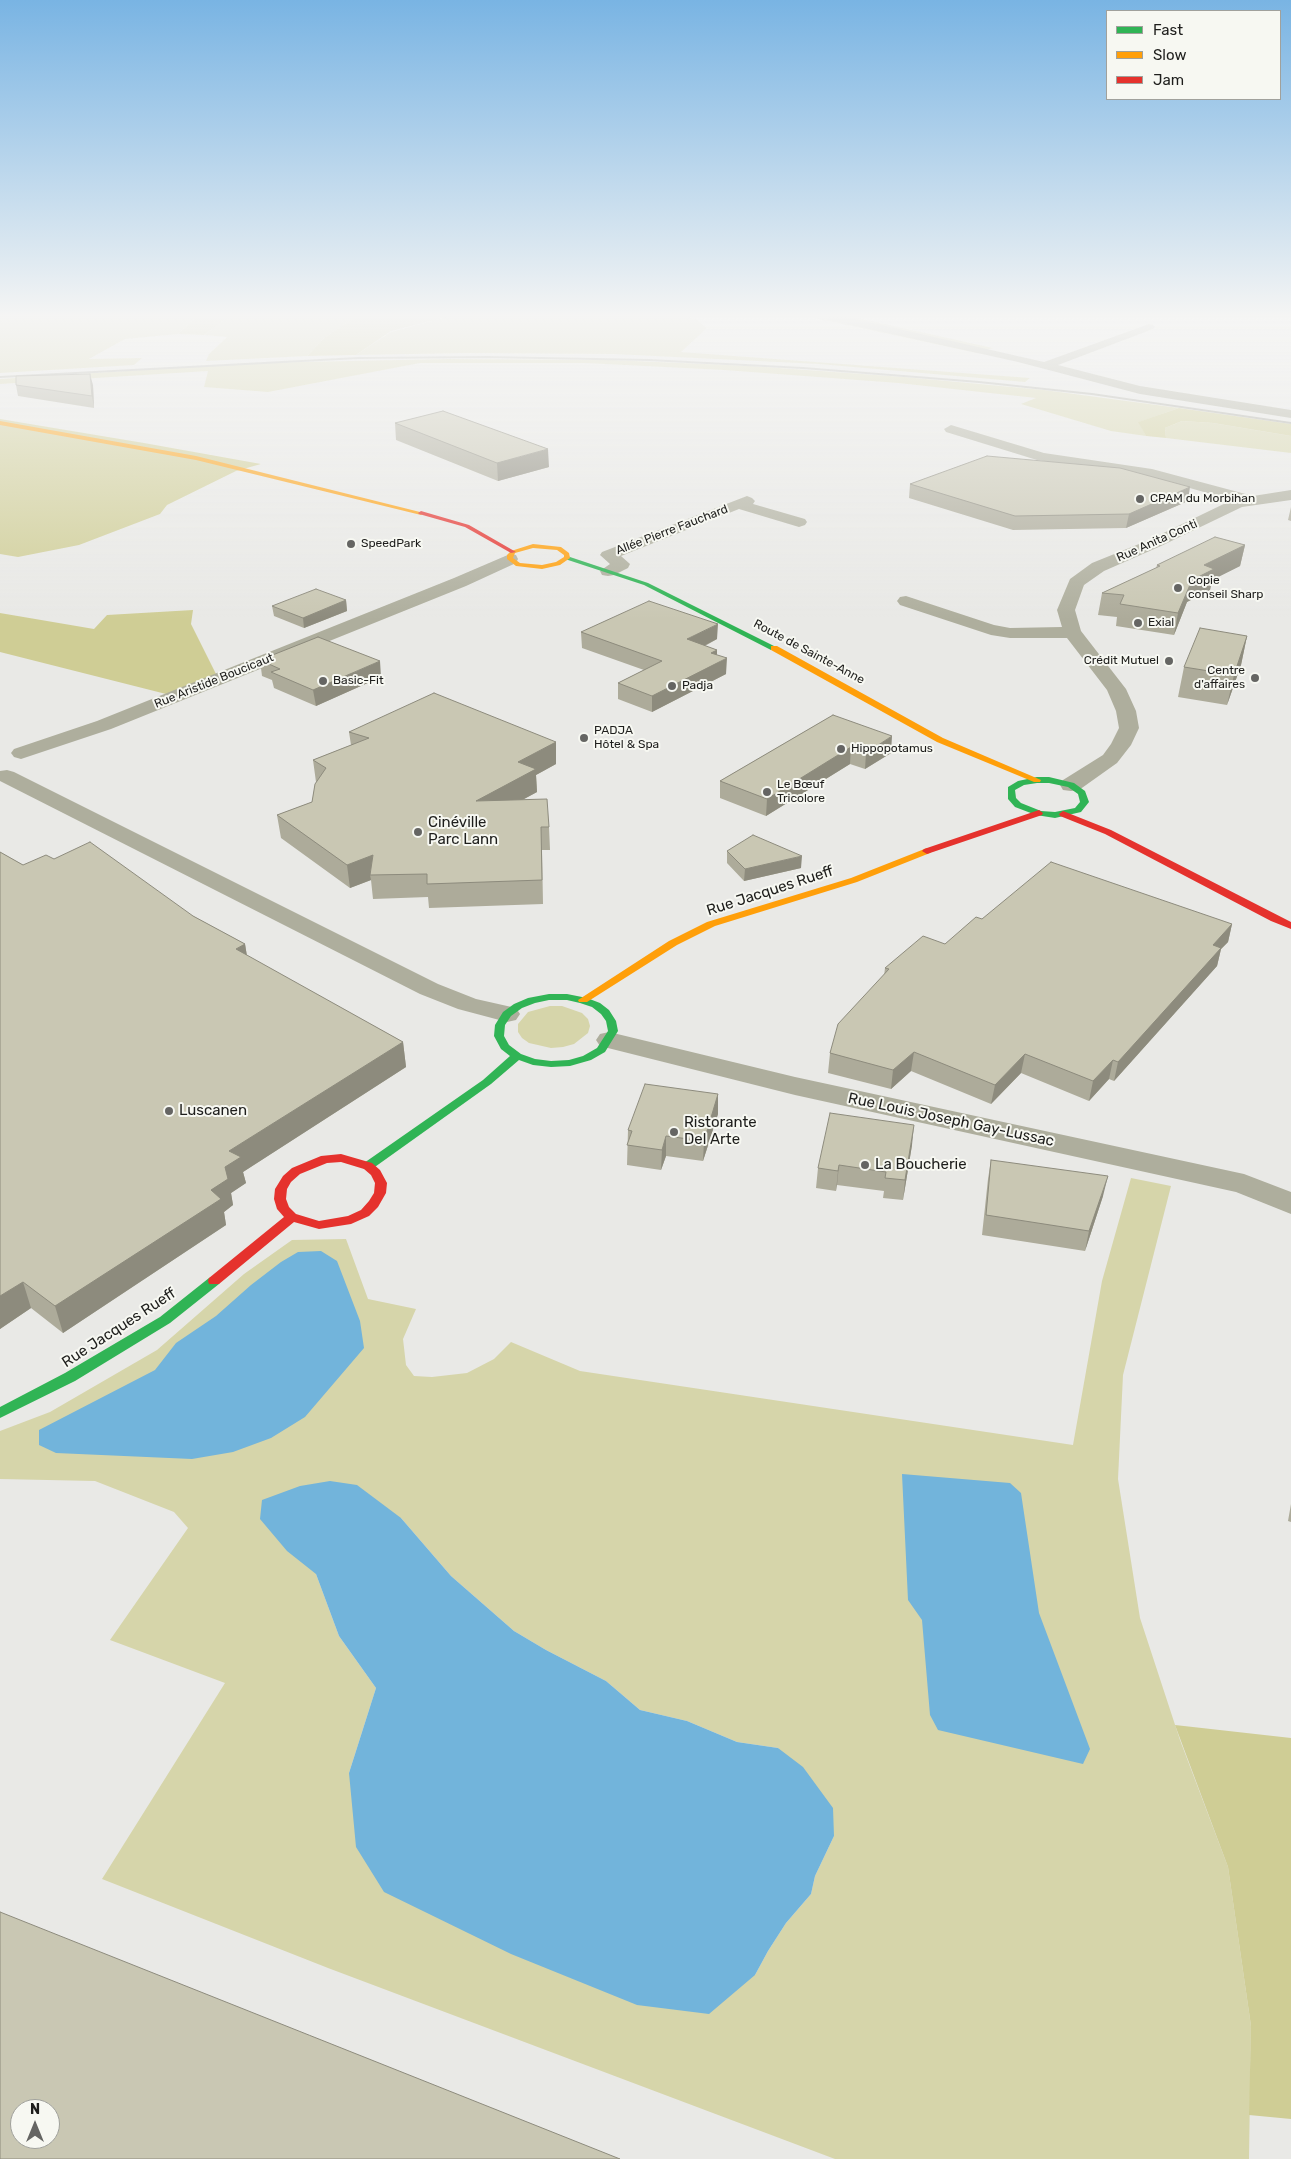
<!DOCTYPE html>
<html>
<head>
<meta charset="utf-8">
<style>
	body { margin:0 }
	#map { position:relative; width:1291px; height:2159px; overflow:hidden; background:#e9e9e6; font-family:Rubik,sans-serif }
	canvas { display:block }
	.legend { position:absolute; left:1106px; top:10px; width:175px; height:90px; box-sizing:border-box; background:#f7f8f2; border:1px solid #a0a19c; margin:0; padding:6px 9px; list-style:none; font-size:15px; color:#1e1e1c }
	.legend li { display:flex; align-items:center; gap:10px; height:25px }
	.legend b { width:25px; border:1px solid #a0a19c }
	.north { position:absolute; left:10px; top:2099px; width:50px; height:50px; box-sizing:border-box; background:#f7f8f2; border:1px solid #a0a19c; border-radius:50%; rotate:0deg; font-size:14px; font-weight:700; line-height:20px; text-align:center; color:#1e1e1c }
	.north::after { content:''; display:block; margin:auto; width:18px; height:22px; background:#656563; clip-path:polygon(50% 0,100% 100%,50% 72%,0 100%) }
</style>
</head>
<body>
<div id="map">
<canvas width="1291" height="2159"></canvas>
<ul class="legend">
<li><b style="height:6px;background:#30b455"></b>Fast</li>
<li><b style="height:6px;background:#ff9f0a"></b>Slow</li>
<li><b style="height:6px;background:#e5322d"></b>Jam</li>
</ul>
<div class="north">N</div>
</div>
<script>
const ctx = document.querySelector('canvas').getContext('2d');
ctx.lineJoin = 'round';
function fill(path, color) { ctx.fillStyle = color; ctx.fill(path, 'evenodd'); }
const shape = rows => new Path2D(rows.map(r => 'M' + r).join(''));
function trace(path, color, width, dash) { ctx.strokeStyle = color; ctx.lineWidth = width; ctx.lineCap = dash ? 'butt' : 'round'; ctx.setLineDash(dash || []); ctx.stroke(path); }
function drawText(font, color, halo, rows, align = 'center') {
  ctx.font = font + ' Rubik,sans-serif'; ctx.lineWidth = 4; ctx.setLineDash([]); ctx.textBaseline = 'middle'; ctx.strokeStyle = halo; ctx.fillStyle = color; for (const [text, x, y, turn = 0] of rows) {
    ctx.save(); ctx.translate(x, y); ctx.rotate((+turn || 0) * Math.PI / 180); ctx.textAlign = isNaN(turn) ? turn : align; if (halo) ctx.strokeText(text, 0, 0); ctx.fillText(text, 0, 0); ctx.restore();
  }
}
const green = shape([
	[0,317,196,317,178,334,125,339,89,359,142,358,134,365,0,373],
	[228,317,355,317,324,338,307,356,206,361,209,354,227,337,204,335],
	[447,317,689,317,697,320,707,328,681,352,1030,378,1025,382,819,364,613,354,467,353,356,355,391,332],
	[809,317,853,317,993,348,977,353],
	[448,359,611,360,751,366,904,377,1044,390,1179,408,1139,422,1146,436,1111,431,1021,404,1036,398,898,383,724,370,585,363,420,363,268,392,204,387,208,371,0,384,0,379,157,369,253,363],
	[1182,421,1213,423,1291,436,1291,453,1166,438,1165,428],
	[550,1006,562,1006,582,1013,588,1019,590,1026,588,1033,574,1044,563,1047,551,1048,529,1043,522,1038,518,1032,518,1024,528,1012],
	[1131,1178,1171,1186,1123,1375,1118,1479,1140,1618,1180,1740,1228,1867,1251,2026,1249,2159,835,2159,328,1968,102,1879,225,1683,110,1640,188,1528,174,1512,95,1481,0,1479,0,1431,50,1412,157,1350,244,1274,292,1240,346,1239,368,1299,416,1309,403,1339,406,1365,414,1376,432,1377,467,1373,494,1359,511,1342,580,1371,1073,1445,1102,1281],
	[401,1518,451,1576,514,1631,546,1650,606,1681,640,1710,687,1721,737,1742,778,1748,834,1836,815,1876,811,1894,786,1923,768,1951,755,1975,349,1773,376,1688,339,1636,316,1574]
]);
const forest = shape([
	[196,317,228,317,204,335,178,334],
	[355,317,447,317,391,331,356,355,307,356,324,338],
	[1179,408,1291,424,1291,436,1213,423,1182,421,1165,428,1166,438,1146,436,1138,422],
	[0,419,144,443,261,464,236,471,167,505,160,514,79,545,18,557,0,554],
	[193,610,191,624,216,674,170,695,0,652,0,613,94,629,107,615],
	[1175,1725,1291,1738,1291,2119,1249,2115,1251,2026,1228,1867]
]);
const water = shape([
	[321,1251,337,1261,360,1321,364,1348,305,1417,271,1438,233,1452,192,1459,56,1453,39,1445,39,1430,155,1370,176,1343,216,1316,251,1285,281,1262,298,1252],
	[902,1474,1010,1483,1021,1493,1039,1613,1090,1749,1083,1764,938,1730,930,1715,922,1620,908,1600],
	[330,1481,357,1485,401,1518,451,1576,514,1631,546,1650,606,1681,640,1710,687,1721,737,1742,778,1748,803,1767,833,1808,834,1836,815,1876,811,1894,786,1923,768,1951,755,1975,709,2014,637,2005,511,1954,384,1892,356,1847,349,1773,376,1688,339,1636,316,1574,287,1551,260,1519,262,1500,300,1486]
]);
const street = shape([
	[824,317,846,317,1044,362,1149,324,1153,325,1155,327,1153,329,1058,365,1140,386,1291,410,1291,418,1140,394,1018,362,829,320,824,317],
	[951,425,1044,453,1152,469,1253,496,1291,490,1291,500,1242,507,1161,546,1104,571,1084,585,1075,610,1081,631,1126,689,1136,711,1139,728,1131,745,1117,763,1079,790,1071,791,1063,790,1060,785,1063,780,1103,755,1111,744,1119,728,1116,711,1107,690,1067,638,1010,638,991,635,900,605,897,601,900,597,906,596,994,625,1010,628,1062,627,1057,610,1070,579,1092,563,1149,540,1232,500,1151,477,1037,460,946,432,944,429,951,425],
	[747,496,752,498,755,501,753,504,805,519,807,522,805,525,799,527,739,509,621,556,630,564,628,568,614,575,608,576,602,575,600,571,610,564,600,555,602,552,747,496],
	[510,554,516,555,518,559,516,563,466,586,111,729,21,759,14,757,11,753,14,749,97,721,454,578,510,554],
	[7,770,14,772,438,984,476,999,516,1008,520,1014,516,1020,507,1022,458,1009,420,994,0,781,0,771,7,770],
	[609,1032,795,1077,1244,1174,1291,1192,1291,1214,1236,1192,795,1095,600,1046,596,1040,600,1034,609,1032]
]);
const fast = shape([
	[567,556,648,583,778,648,771,650,644,585,565,559,564,558,567,556],
	[1037,777,1049,777,1074,783,1085,791,1089,802,1081,812,1055,818,1036,815,1015,807,1008,799,1008,787,1018,781,1037,777],
	[1037,783,1049,783,1068,787,1078,794,1080,802,1075,808,1055,812,1041,811,1021,803,1016,798,1015,790,1024,785,1037,783],
	[549,994,567,994,587,998,600,1003,609,1010,616,1021,618,1031,605,1052,591,1060,570,1066,551,1067,533,1065,519,1060,491,1084,372,1169,364,1169,362,1166,364,1163,483,1080,510,1056,501,1049,494,1036,495,1025,503,1012,514,1004,528,998,549,994],
	[549,1000,567,1000,580,1003,592,1007,601,1014,606,1021,608,1031,597,1048,583,1056,569,1060,551,1061,535,1059,521,1054,509,1045,504,1036,505,1025,511,1016,522,1008,535,1003,549,1000],
	[214,1276,219,1278,220,1281,219,1284,170,1323,75,1381,0,1418,0,1407,65,1373,160,1317,209,1278,214,1276]
]);
const slow = shape([
	[0,421,196,456,424,513,421,515,196,460,0,425,0,421],
	[533,544,561,547,569,553,570,558,560,565,542,569,516,566,507,559,507,555,511,551,533,544],
	[533,548,557,550,564,555,564,557,556,562,542,565,520,563,513,558,515,553,533,548],
	[771,646,777,646,943,738,1041,780,1040,782,1034,782,937,742,771,650,771,646],
	[927,848,932,851,930,853,857,882,715,926,677,945,587,1002,579,1002,578,1000,669,941,707,922,851,878,927,848]
]);
const jam = shape([
	[421,511,469,525,516,552,511,553,465,527,419,514,418,513,421,511],
	[1039,810,1043,813,1042,815,930,853,927,854,922,851,924,849,1039,810],
	[1063,811,1111,830,1291,922,1291,929,1271,921,1105,834,1060,816,1059,814,1063,811],
	[341,1154,372,1163,380,1170,387,1183,386,1193,378,1207,369,1216,351,1224,319,1229,294,1222,219,1284,209,1284,208,1281,209,1278,284,1217,277,1209,274,1199,275,1189,283,1176,292,1168,321,1156,341,1154],
	[341,1162,364,1169,371,1175,375,1183,374,1193,369,1201,361,1210,348,1216,319,1221,296,1214,289,1207,286,1199,287,1189,291,1182,300,1174,327,1163,341,1162]
]);
const rail = shape([
	[0,377,358,358,487,357,649,360,803,368,979,382,1092,394,1291,423]
]);
const wall = shape([
	[16,385,93,385,94,408,18,396],
	[395,423,549,467,498,481,396,440],
	[910,484,1188,501,1126,528,1013,530,909,498],
	[1291,507,1291,521,1288,520],
	[1245,545,1240,566,1212,580,1210,590,1187,602,1174,635,1116,626,1117,617,1098,615,1102,593,1156,568,1157,565],
	[346,600,347,611,304,628,274,616,272,606],
	[581,632,717,639,705,646,717,650,717,655,726,674,652,712,618,699,618,683,644,670,582,648],
	[1247,636,1241,665,1227,705,1178,697,1184,667],
	[260,660,381,677,316,706,274,688,272,680,262,676],
	[833,715,891,753,865,769,850,764,766,816,720,798,720,781],
	[349,732,556,742,556,764,536,775,537,792,522,800,549,827,550,850,542,850,543,904,429,908,428,897,373,899,371,880,350,888,281,838,277,815,312,802,316,782,313,760,351,745],
	[727,851,801,868,744,881,727,863],
	[0,852,23,865,54,859,193,916,245,944,247,956,403,1042,406,1067,243,1172,246,1183,231,1193,233,1205,224,1212,226,1225,63,1333,31,1308,0,1329],
	[982,919,1232,924,1228,942,1221,949,1217,966,1114,1081,1109,1079,1089,1101,1021,1073,991,1104,911,1071,891,1089,828,1073,830,1053,884,976,885,968,945,944],
	[718,1094,718,1114,703,1161,666,1156,661,1170,627,1165,628,1130],
	[912,1145,903,1200,883,1198,884,1191,837,1185,836,1191,816,1188,818,1168],
	[991,1160,1103,1196,1085,1251,982,1235,988,1179],
	[1291,1504,1291,1522,1288,1521]
]);
const shadedWall = shape([
	[90,374,93,385,94,408,92,396],
	[548,449,549,467,498,481,497,463],
	[1190,487,1188,501,1126,528,1129,514],
	[1245,545,1240,566,1212,580,1210,590,1187,602,1174,635,1178,613,1192,580,1204,565],
	[346,600,347,611,304,628,303,618],
	[718,624,717,639,686,655,687,639],
	[1247,636,1241,665,1227,705,1234,675],
	[717,650,717,663,727,658,726,674,652,712,652,696,711,653],
	[380,661,381,677,316,706,313,690],
	[892,736,891,753,865,769,866,753],
	[556,742,556,764,536,775,537,792,478,824,476,801,518,762],
	[851,747,850,764,766,816,767,799],
	[373,855,370,875,371,880,350,888,347,865],
	[802,856,801,868,744,881,745,869],
	[1232,924,1228,942,1221,949,1217,966,1114,1081,1118,1062,1213,945],
	[245,944,249,969,236,949],
	[403,1042,406,1067,243,1172,246,1183,231,1193,233,1205,224,1212,226,1225,63,1333,55,1306,211,1190,225,1167,229,1151],
	[914,1052,911,1071,891,1089,893,1070],
	[1025,1054,1021,1073,991,1104,995,1085],
	[1113,1060,1109,1079,1089,1101,1093,1081],
	[718,1094,718,1114,703,1161,704,1141],
	[914,1125,912,1145,903,1200,905,1180],
	[666,1136,666,1156,661,1170,662,1150],
	[839,1165,837,1185,836,1191,838,1171],
	[1108,1176,1103,1196,1085,1251,1089,1231],
	[23,1282,31,1308,0,1329,0,1296]
]);
const building = shape([
	[90,374,92,396,16,385,16,376,90,374],
	[443,411,548,449,497,463,395,423,443,411],
	[987,456,1120,468,1190,487,1129,514,1015,516,910,484,987,456],
	[1215,537,1245,545,1204,565,1214,569,1192,580,1178,613,1120,604,1124,595,1102,593,1160,566,1157,565,1215,537],
	[316,589,346,600,303,618,272,606,316,589],
	[649,601,718,624,687,639,717,650,711,653,727,658,652,696,618,683,662,661,581,632,649,601],
	[1200,628,1247,636,1234,675,1184,667,1200,628],
	[318,637,380,661,313,690,271,672,280,669,260,660,318,637],
	[434,693,556,742,518,762,536,769,476,801,547,799,549,827,541,827,542,880,427,884,427,874,370,875,373,855,347,865,277,815,312,802,315,784,326,768,313,760,369,738,349,732,434,693],
	[833,715,892,736,866,753,851,747,767,799,720,781,833,715],
	[753,835,802,856,745,869,727,851,753,835],
	[90,842,193,916,245,944,236,949,403,1042,229,1151,241,1157,225,1167,228,1179,211,1190,221,1199,55,1306,23,1282,0,1296,0,852,23,865,46,855,54,859,90,842],
	[1051,862,1232,924,1213,945,1221,948,1118,1062,1113,1060,1093,1081,1025,1054,995,1085,914,1052,893,1070,830,1053,838,1024,889,969,885,968,923,936,945,944,976,917,982,919,1051,862],
	[645,1084,718,1094,704,1141,666,1136,662,1150,627,1145,632,1131,628,1130,645,1084],
	[830,1113,914,1125,905,1180,885,1178,886,1172,839,1165,838,1171,818,1168,830,1113],
	[991,1160,1108,1176,1089,1231,986,1215,991,1160],
	[0,1912,620,2159,0,2159,0,1912],
	[20,2109,50,2109,50,2139,20,2139,20,2109]
]);
const markers = [
	[1140,499,5,"#656563"],
	[351,544,5,"#656563"],
	[1178,588,5,"#656563"],
	[1138,623,5,"#656563"],
	[1169,661,5,"#656563"],
	[1255,678,5,"#656563"],
	[323,681,5,"#656563"],
	[672,686,5,"#656563"],
	[584,738,5,"#656563"],
	[841,749,5,"#656563"],
	[767,792,5,"#656563"],
	[418,832,5,"#656563"],
	[169,1111,5,"#656563"],
	[674,1132,5,"#656563"],
	[865,1165,5,"#656563"]
];
const farPoinames = [
	["CPAM du Morbihan",1150,499],
	["SpeedPark",361,544],
	["Copie",1188,581],
	["conseil Sharp",1188,595],
	["Exial",1148,623],
	["Crédit Mutuel",1159,661,"right"],
	["Centre",1245,671,"right"],
	["d'affaires",1245,685,"right"],
	["Basic-Fit",333,681],
	["Padja",682,686],
	["PADJA",594,731],
	["Hôtel & Spa",594,745],
	["Hippopotamus",851,749],
	["Le Bœuf",777,785],
	["Tricolore",777,799]
];
const farStreetnames = [
	["Allée Pierre Fauchard",672,530,-21],
	["Rue Anita Conti",1157,541,-24],
	["Route de Sainte-Anne",809,652,28],
	["Rue Aristide Boucicaut",214,681,-22]
];
const poiNames = [
	["Cinéville",428,823],
	["Parc Lann",428,840],
	["Luscanen",179,1111],
	["Ristorante",684,1123],
	["Del Arte",684,1140],
	["La Boucherie",875,1165]
];
const streetNames = [
	["Rue Jacques Rueff",770,891,-18],
	["Rue Louis Joseph Gay-Lussac",951,1120,12],
	["Rue Jacques Rueff",119,1328,-33]
];
fill(green, '#d6d5aa');
fill(forest, '#cfcd95');
fill(water, '#72b4db');
fill(street, '#aeae9d');
fill(fast, '#30b455');
fill(slow, '#ff9f0a');
fill(jam, '#e5322d');
trace(rail, '#ababa2', 2);
fill(wall, '#adab9a');
fill(shadedWall, '#8d8b7d');
fill(building, '#c9c7b3');
trace(building, '#8d8b7d', 1);
const sky = ctx.createLinearGradient(0, 0, 0, 620);
sky.addColorStop(0, '#79b4e3');
sky.addColorStop(0.51, '#f5f5f4');
sky.addColorStop(1, '#f5f5f400');
ctx.fillStyle = sky;
ctx.fillRect(0, 0, 1291, 620);
for (const [x, y, r, color] of markers) { const dot = new Path2D(); dot.arc(x, y, r, 0, 2 * Math.PI); ctx.fillStyle = color; ctx.fill(dot); trace(dot, '#f7f8f2', 2); }
drawText('12px', '#1e1e1c', '#f7f8f2', farPoinames, 'left');
drawText('12px', '#1e1e1c', '#f7f8f2', farStreetnames);
drawText('15px', '#1e1e1c', '#f7f8f2', poiNames, 'left');
drawText('15px', '#1e1e1c', '#f7f8f2', streetNames);
</script>
</body>
</html>
